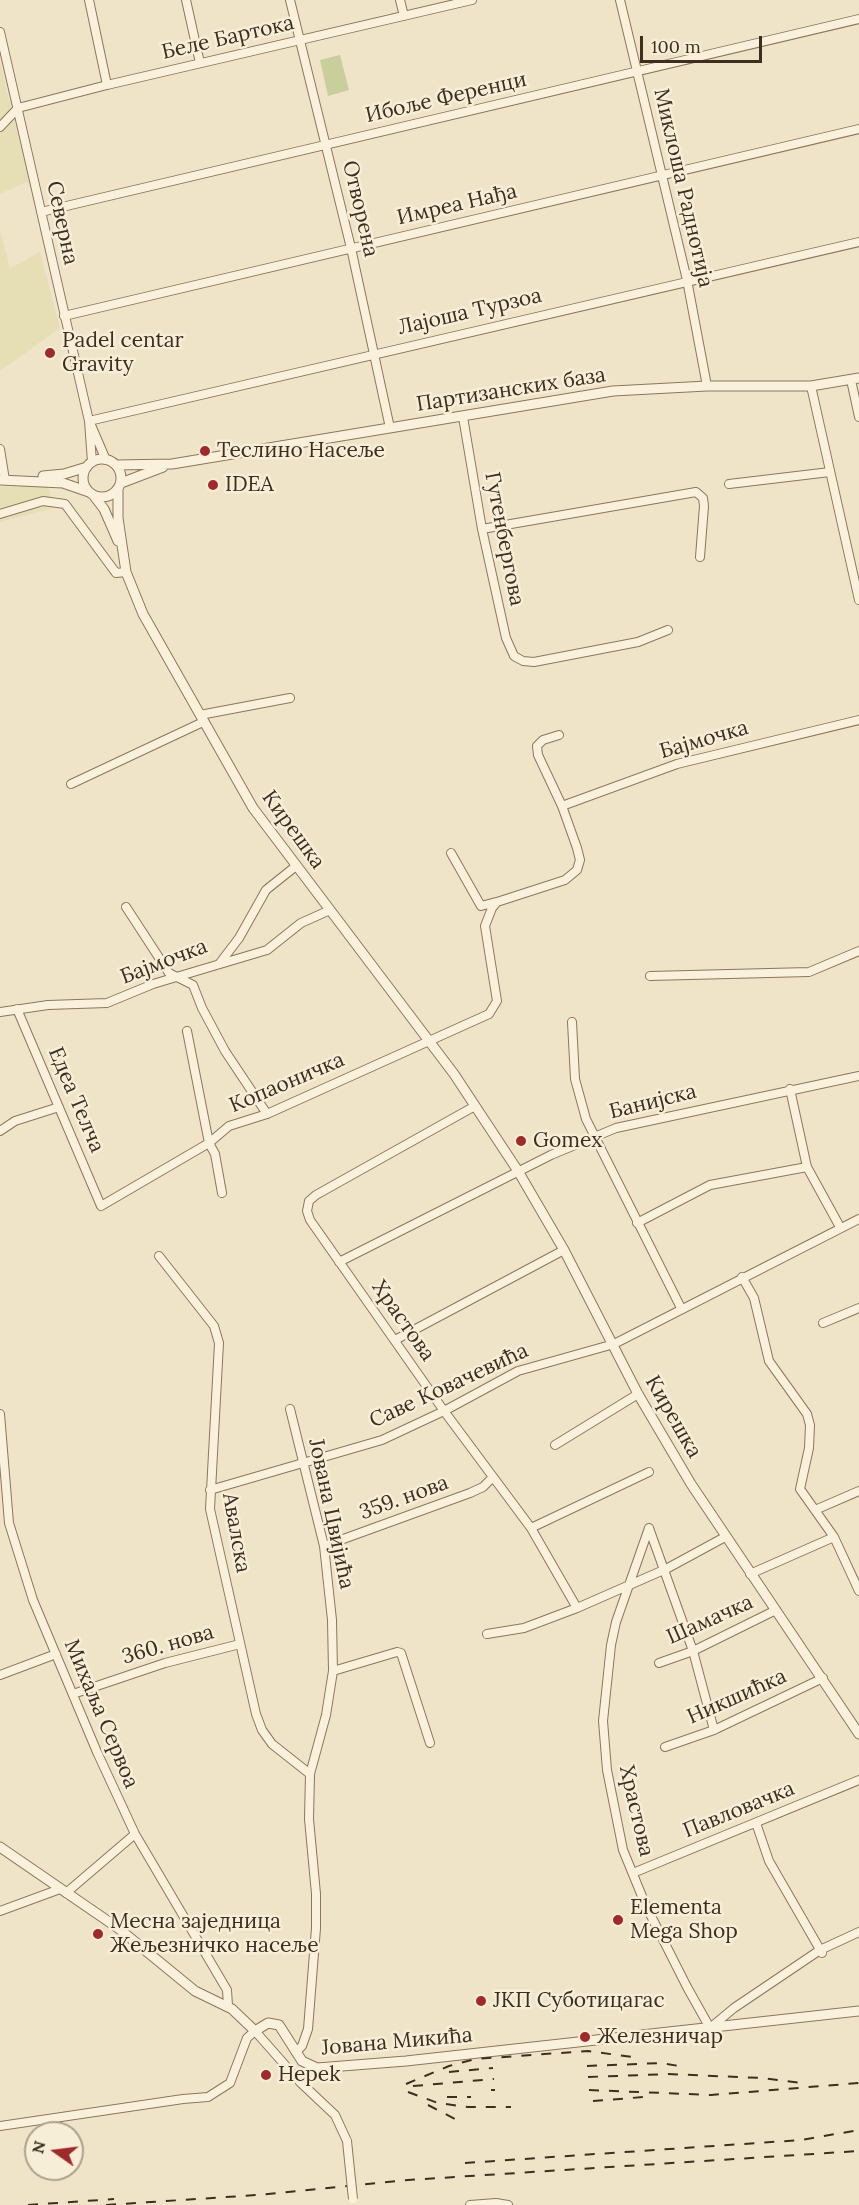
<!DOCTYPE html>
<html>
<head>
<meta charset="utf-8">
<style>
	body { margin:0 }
	#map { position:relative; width:859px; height:2205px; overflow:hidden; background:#f0e4c8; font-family:Lora,serif }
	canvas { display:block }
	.north { position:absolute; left:24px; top:2121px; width:60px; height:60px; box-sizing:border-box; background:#f7eed8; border:2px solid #ada18e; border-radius:50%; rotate:284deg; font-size:16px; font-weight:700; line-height:24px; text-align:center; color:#3d2e20 }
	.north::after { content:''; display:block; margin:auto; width:21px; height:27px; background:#9e2a2b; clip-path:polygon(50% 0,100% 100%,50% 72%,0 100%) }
	.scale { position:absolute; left:640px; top:36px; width:122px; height:27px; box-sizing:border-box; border:3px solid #3d2e20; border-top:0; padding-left:8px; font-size:18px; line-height:21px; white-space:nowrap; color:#3d2e20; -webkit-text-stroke:4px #f7eed8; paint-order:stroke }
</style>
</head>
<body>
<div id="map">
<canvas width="859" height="2205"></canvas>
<div class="north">N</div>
<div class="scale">100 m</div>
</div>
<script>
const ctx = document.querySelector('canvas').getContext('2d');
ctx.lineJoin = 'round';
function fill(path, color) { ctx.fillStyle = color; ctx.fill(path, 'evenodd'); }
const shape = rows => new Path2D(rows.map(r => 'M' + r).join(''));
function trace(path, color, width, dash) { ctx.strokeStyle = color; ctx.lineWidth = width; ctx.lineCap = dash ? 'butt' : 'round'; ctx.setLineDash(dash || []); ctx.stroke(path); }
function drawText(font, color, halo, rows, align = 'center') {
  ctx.font = font + ' Lora,serif'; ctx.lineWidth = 5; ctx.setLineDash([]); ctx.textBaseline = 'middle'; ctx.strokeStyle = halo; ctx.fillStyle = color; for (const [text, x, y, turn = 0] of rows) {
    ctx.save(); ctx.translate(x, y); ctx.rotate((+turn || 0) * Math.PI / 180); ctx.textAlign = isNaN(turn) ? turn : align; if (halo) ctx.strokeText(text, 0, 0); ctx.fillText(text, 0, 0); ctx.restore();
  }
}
const farmland = shape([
	[0,62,29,181,0,194],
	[0,230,10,268,40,252,60,328,0,371],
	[48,486,54,508,0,522,0,487]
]);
const green = shape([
	[340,55,349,90,328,96,320,60]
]);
const minor = shape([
	[89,0,107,85],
	[186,0,200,63],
	[290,0,351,248,390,428],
	[400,0,404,16],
	[620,0,687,280,707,386],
	[0,32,89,421,92,462],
	[0,127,18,108,107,85,472,0],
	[41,212,859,19],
	[64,316,859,129],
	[851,380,859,417],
	[811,386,859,600],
	[463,417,482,529,506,638,514,656,523,661,534,662,638,642,668,630],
	[89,421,859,242],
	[91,425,106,460],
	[0,449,5,480],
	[729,484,830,472],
	[0,514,43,501,65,504,116,573,126,572],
	[482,529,696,492,703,498,704,506,700,557],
	[200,715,290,698],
	[71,784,203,722],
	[562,806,677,764,859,720],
	[451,853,481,906,496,902],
	[126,907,169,973,193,985,202,1008,225,1051,267,1114],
	[220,963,239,938,266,890,296,866],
	[650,976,809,972,859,951],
	[17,1009,101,1206,209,1143,229,1126,267,1114,489,1014,497,1001,485,926,492,908,497,902,565,880,577,870,580,860,577,848,562,806,538,755,537,746,543,740,559,735],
	[0,1012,48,1005,107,1003,153,984,267,950,301,923,330,910],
	[572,1022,575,1079,586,1119,681,1308],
	[187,1031,209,1143,215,1154,222,1193],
	[790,1089,807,1167,840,1227],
	[475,1106,316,1195,309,1201,307,1211,310,1220,444,1411,531,1528,577,1608],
	[0,1131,15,1121,59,1107],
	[637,1223,710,1185,807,1167],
	[159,1256,214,1326,219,1343,210,1509,256,1714,262,1730,272,1744,310,1774],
	[339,1262,551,1155,616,1128,859,1076],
	[742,1277,754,1298,769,1361,807,1414,810,1425,809,1448,800,1489,834,1537,859,1591],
	[823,1323,859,1308],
	[395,1340,564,1250],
	[290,1409,324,1546,332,1620,333,1671,326,1715,310,1774,309,1819,316,1894,316,1928,308,2029,302,2046,296,2052],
	[0,1414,9,1523,33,1600,97,1752,135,1834,227,1990,228,2006],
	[555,1445,638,1394],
	[210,1490,382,1440,444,1411,518,1371,614,1344,859,1219],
	[815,1510,859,1491],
	[531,1528,649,1472],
	[649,1528,616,1622,611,1645,603,1721,607,1770,623,1850,646,1906,687,1987,710,2028,734,2008,820,1950,859,1932],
	[649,1528,693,1651,714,1730],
	[324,1546,470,1493,483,1487,493,1477],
	[750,1574,834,1537],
	[487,1634,524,1628,577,1608,666,1569,725,1537],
	[659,1663,693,1651,776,1610],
	[333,1671,397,1652,401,1653,430,1743],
	[0,1675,56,1654],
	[73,1694,165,1663,240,1644],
	[665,1747,714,1730,823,1678],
	[756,1823,769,1861,822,1953],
	[633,1873,859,1780],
	[66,1893,135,1834],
	[0,1911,60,1889],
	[0,2126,183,2099,208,2097,230,2083,247,2038,255,2031,300,2082,335,2115,347,2141],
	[470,2205,496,2203,508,2205]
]);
const tertiary = shape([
	'83 478a19 19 0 1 1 38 0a19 19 0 1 1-38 0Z',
	[116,465,172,464,613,391,707,386,811,386,859,378],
	[43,476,64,474,87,467],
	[0,480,63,483,89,492],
	[121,483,163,467],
	[118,489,118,518,126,572,143,614,253,808,454,1074,518,1171,564,1250,638,1394,691,1484,859,1734],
	[94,496,104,509,118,541],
	[0,1847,118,1928,195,1991,232,2009,255,2031,268,2023,279,2025,302,2061,317,2068,406,2061,859,2011]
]);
const rail = shape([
	[587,2066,661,2063,685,2067],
	[449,2072,493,2068],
	[588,2077,668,2074,761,2078,802,2083],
	[406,2084,449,2066,475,2059,588,2051,632,2057],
	[413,2086,494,2079],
	[491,2090,495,2090],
	[589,2090,711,2095,859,2083],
	[408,2092,438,2103,468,2107,511,2107],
	[447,2097,471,2097],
	[593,2101,644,2097],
	[428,2105,455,2119],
	[465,2163,801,2140,859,2130],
	[28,2205,114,2199],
	[106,2205,257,2195,408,2180,859,2151]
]);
const minorBridge = shape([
	[347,2141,353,2199]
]);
const markers = [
	[50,353,6,"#9e2a2b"],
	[205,451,6,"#9e2a2b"],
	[213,485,6,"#9e2a2b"],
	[521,1141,6,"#9e2a2b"],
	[618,1920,6,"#9e2a2b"],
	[98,1934,6,"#9e2a2b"],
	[481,2001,6,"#9e2a2b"],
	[585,2037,6,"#9e2a2b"],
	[266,2075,6,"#9e2a2b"]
];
const streetNames = [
	["Беле Бартока",228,38,-13],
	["Ибоље Ференци",446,98,-13],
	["Миклоша Раднотија",683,188,77],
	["Имреа Нађа",457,205,-13],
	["Отворена",360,209,77],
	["Северна",62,223,78],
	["Лајоша Турзоа",470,312,-13],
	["Партизанских база",511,390,-9],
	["Гутенбергова",504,539,79],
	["Бајмочка",704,740,-16],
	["Кирешка",293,830,54],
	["Бајмочка",164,962,-21],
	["Копаоничка",287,1083,-23],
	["Едеа Телча",76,1100,67],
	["Банијска",653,1102,-14],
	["Храстова",403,1321,55],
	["Саве Ковачевића",449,1386,-25],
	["Кирешка",673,1417,60],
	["359. нова",404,1498,-20],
	["Јована Цвијића",331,1514,78],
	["Авалска",236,1533,80],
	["Шамачка",710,1620,-24],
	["360. нова",168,1645,-16],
	["Никшићка",737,1697,-24],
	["Михаља Сервоа",101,1714,67],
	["Павловачка",739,1810,-22],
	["Храстова",636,1811,77],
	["Јована Микића",397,2042,-5]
];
const poiNames = [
	["Padel centar",62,341],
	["Gravity",62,365],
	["Теслино Насеље",217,451],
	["IDEA",225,485],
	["Gomex",533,1141],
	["Elementa",630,1908],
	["Mega Shop",630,1932],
	["Месна заједница",110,1922],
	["Жељезничко насеље",110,1946],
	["ЈКП Суботицагас",493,2001],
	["Железничар",597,2037],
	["Hepek",278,2075]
];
fill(farmland, '#e6deb5');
fill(green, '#c9cf9b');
trace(minor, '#8d765c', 10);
trace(tertiary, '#8d765c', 11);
trace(minor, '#faf1dc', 8);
trace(tertiary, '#faf1dc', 9);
trace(rail, '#3d2e20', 2, [10, 10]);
trace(minorBridge, '#8d765c', 10, []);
trace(minorBridge, '#faf1dc', 8);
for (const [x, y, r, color] of markers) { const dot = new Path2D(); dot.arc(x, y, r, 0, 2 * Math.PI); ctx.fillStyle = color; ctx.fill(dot); trace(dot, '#f7eed8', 2); }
drawText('21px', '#3d2e20', '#f7eed8', streetNames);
drawText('21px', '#3d2e20', '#f7eed8', poiNames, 'left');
</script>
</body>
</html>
